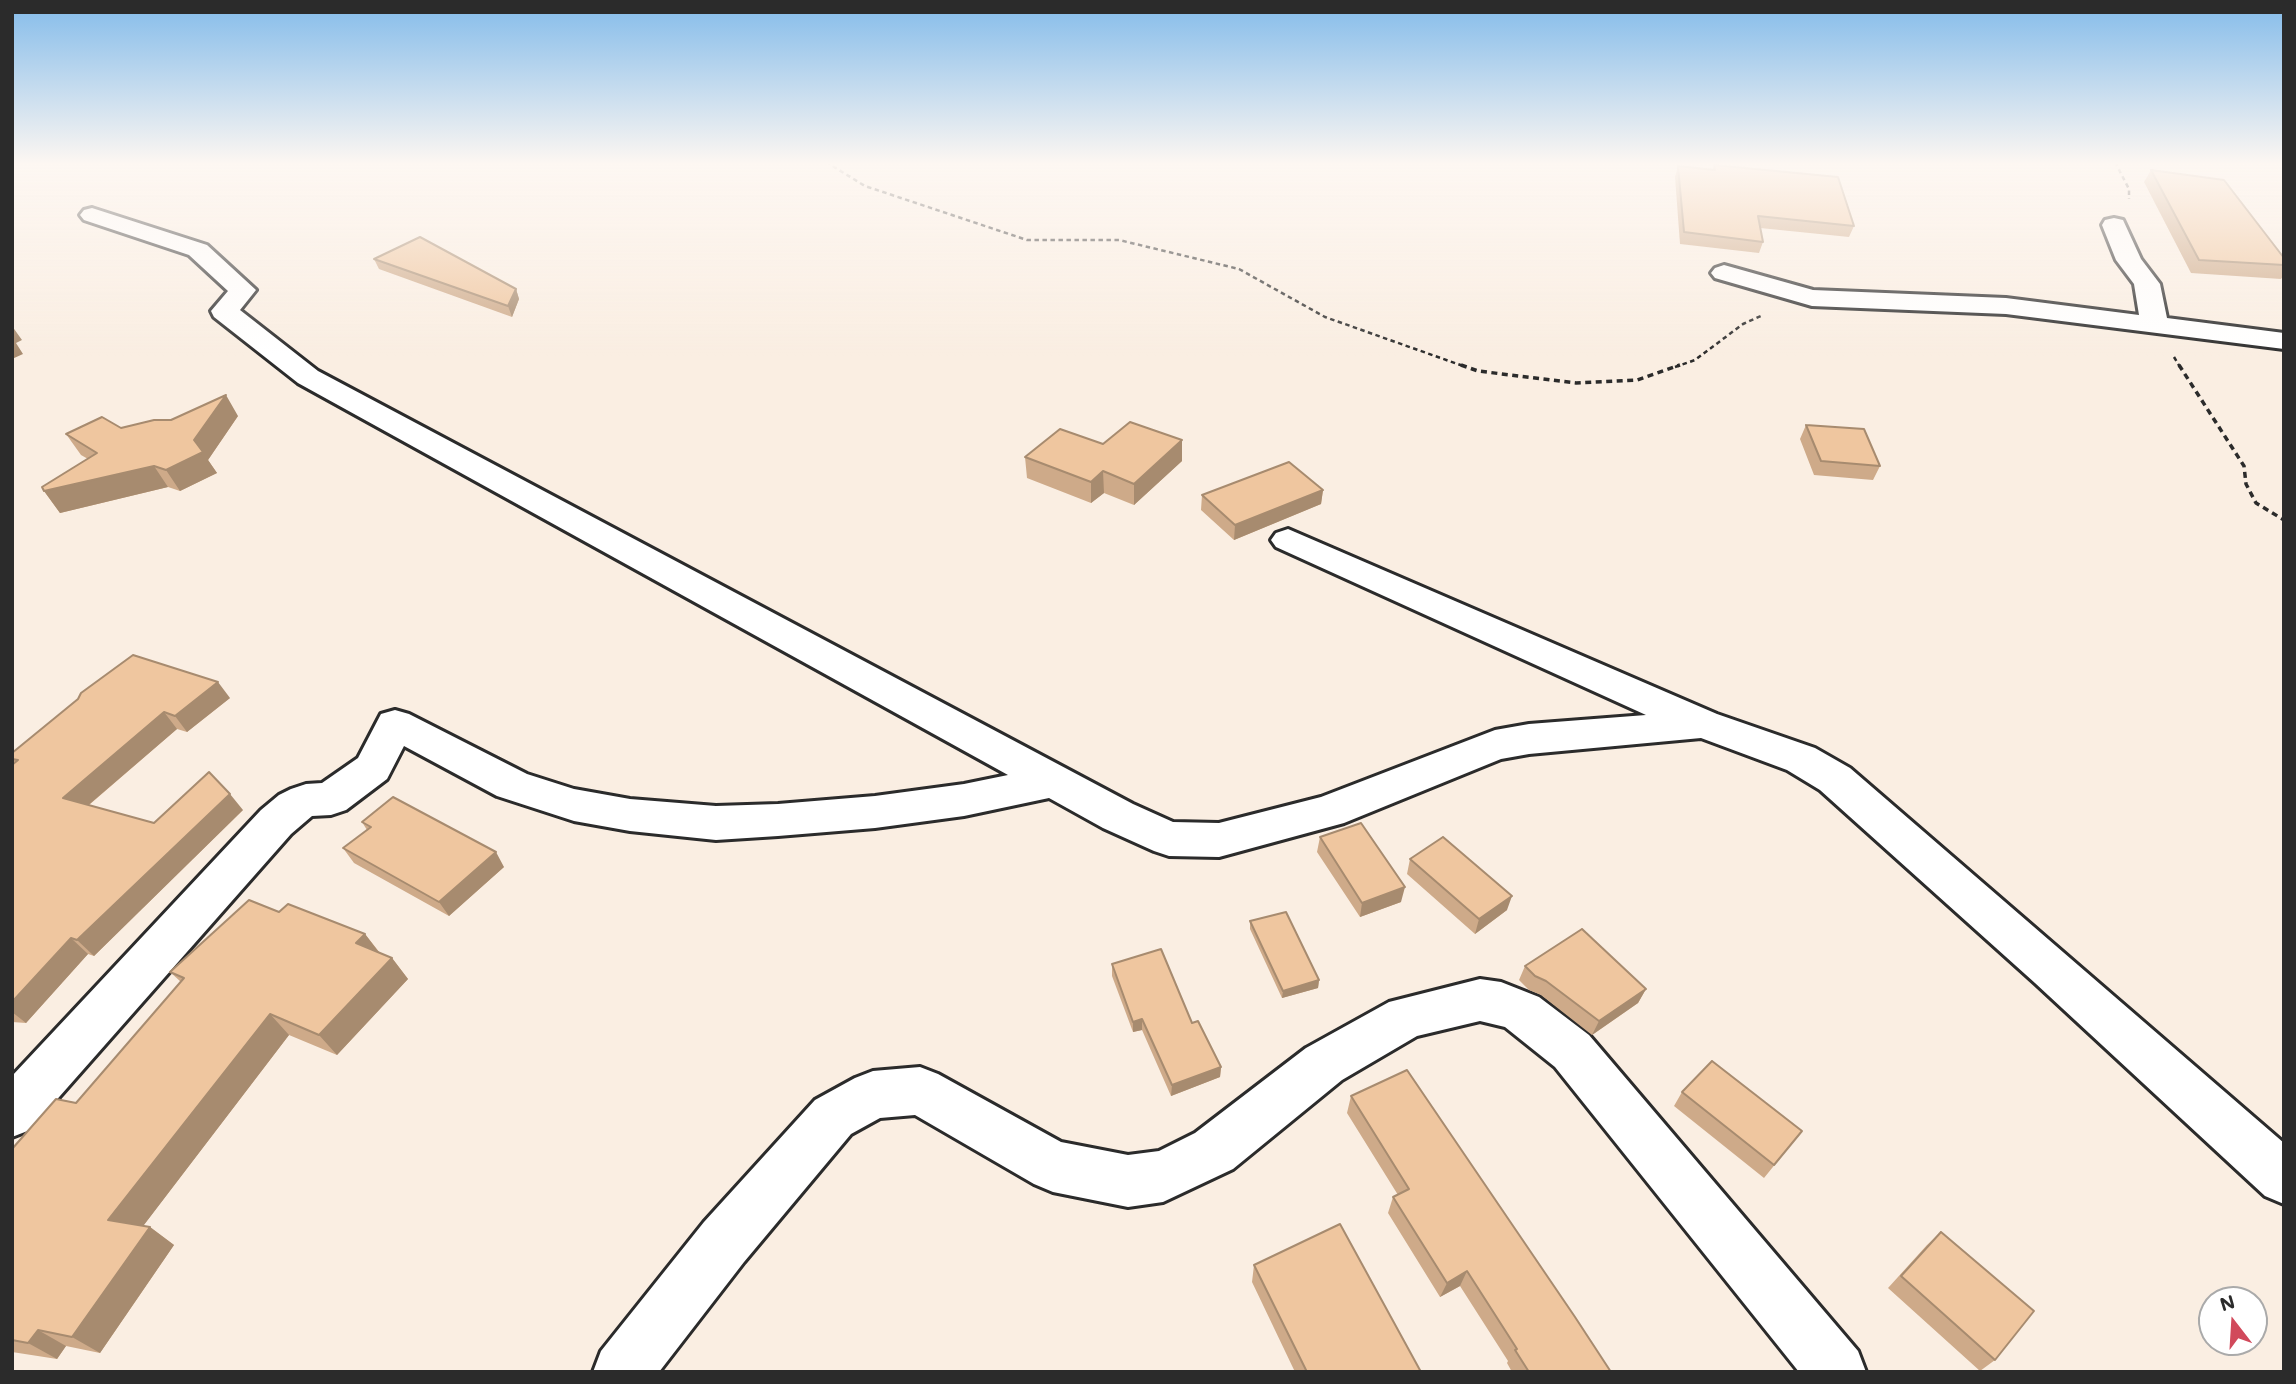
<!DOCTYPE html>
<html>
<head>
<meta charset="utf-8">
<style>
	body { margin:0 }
	#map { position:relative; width:2296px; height:1384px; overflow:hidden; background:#faeee2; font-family:Mali,sans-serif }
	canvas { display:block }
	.frame { position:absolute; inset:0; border:14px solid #2b2b2b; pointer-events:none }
	.north { position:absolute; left:2198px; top:1286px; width:70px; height:70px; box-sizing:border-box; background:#fff; border:2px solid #aaa; border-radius:50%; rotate:343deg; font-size:19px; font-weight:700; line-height:28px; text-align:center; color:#2b2b2b }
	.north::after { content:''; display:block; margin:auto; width:24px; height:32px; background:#d1495b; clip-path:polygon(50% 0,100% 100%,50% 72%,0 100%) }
</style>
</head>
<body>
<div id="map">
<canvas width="2296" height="1384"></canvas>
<div class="frame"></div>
<div class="north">N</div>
</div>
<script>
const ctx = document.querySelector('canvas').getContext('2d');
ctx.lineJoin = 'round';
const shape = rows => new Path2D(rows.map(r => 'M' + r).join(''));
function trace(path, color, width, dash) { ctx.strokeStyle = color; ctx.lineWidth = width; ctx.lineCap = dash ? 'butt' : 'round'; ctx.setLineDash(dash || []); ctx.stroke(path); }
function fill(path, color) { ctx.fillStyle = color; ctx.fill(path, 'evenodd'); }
const pathFar1 = shape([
	[826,162,865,186,1027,240,1119,240,1239,269,1325,317,1466,367],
	[2115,162,2129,189,2129,199],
	[2174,357,2180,367],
	[1675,367,1695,360,1743,324,1763,315]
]);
const path = shape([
	[1461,365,1478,371,1576,383,1637,380,1680,365],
	[2179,365,2244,466,2246,484,2256,503,2284,520]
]);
const minor = shape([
	[92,208,207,245,256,290,240,310,318,371,1133,804,1173,822,1219,823,1321,797,1495,730,1529,724,1646,715,1276,547,1271,540,1276,533,1288,529,1717,714,1815,748,1850,768,2284,1143,2284,1204,2265,1196,2035,983,1820,790,1787,770,1701,738,1529,754,1501,759,1344,823,1219,857,1169,856,1154,851,1103,828,1049,798,964,816,875,828,778,836,716,840,630,831,574,821,497,796,404,746,387,779,346,810,331,815,312,816,291,834,30,1130,12,1137,12,1076,261,810,279,795,291,789,306,784,322,783,358,758,381,714,395,710,409,714,527,774,574,789,630,799,716,806,778,804,875,796,964,784,1008,775,298,383,214,317,211,311,228,291,189,255,84,220,80,215,84,210,92,208],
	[2114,218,2123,220,2141,259,2160,284,2167,318,2284,333,2284,349,2006,314,1812,306,1715,278,1711,273,1715,268,1724,265,1813,290,2006,298,2139,315,2134,284,2116,260,2102,225,2105,220,2114,218],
	[1480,979,1501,982,1539,997,1589,1035,1858,1351,1866,1372,1799,1372,1555,1067,1505,1027,1480,1021,1417,1036,1342,1080,1233,1169,1163,1202,1128,1207,1053,1192,1034,1184,915,1115,880,1118,851,1134,744,1262,659,1372,593,1372,601,1351,704,1222,815,1100,855,1078,873,1071,920,1067,938,1074,1061,1142,1128,1155,1159,1151,1195,1133,1306,1048,1389,1002,1480,979]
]);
const wall = shape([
	[1714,165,1854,226,1849,237,1760,228,1763,242,1759,253,1680,244,1675,177,1678,166,1713,169],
	[2151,170,2284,258,2284,275,2281,279,2191,273,2144,182],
	[374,259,516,289,519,299,512,317,379,269],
	[238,416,208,460,217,473,180,491,168,487,60,513,44,491,88,459,81,455,66,434,121,428,171,420],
	[1806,425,1880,466,1873,480,1814,475,1800,439],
	[1103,444,1182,461,1134,505,1104,493,1091,503,1027,478,1025,457],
	[1323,490,1321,504,1234,540,1201,510,1202,495],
	[230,698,187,732,177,729,89,805,154,823,243,810,94,956,88,954,26,1023,12,1022,12,753,78,699],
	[362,822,504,867,449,916,354,863,343,848,367,830],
	[1320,837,1401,902,1360,917,1317,852],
	[1410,859,1507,910,1475,934,1407,874],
	[279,912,365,934,380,953,392,958,408,979,337,1055,289,1035,143,1226,150,1227,174,1245,100,1353,66,1346,57,1359,12,1352,12,1149,76,1103,181,982,170,972],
	[1250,921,1319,980,1318,988,1282,998,1250,929],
	[1112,964,1192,1023,1221,1067,1220,1077,1171,1096,1142,1030,1133,1032,1112,976],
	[1525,966,1646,989,1638,1003,1592,1035,1541,995,1529,990,1519,980],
	[1682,1092,1802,1131,1764,1178,1674,1106],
	[1351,1096,1611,1372,1512,1372,1507,1363,1508,1361,1460,1286,1440,1297,1388,1213,1393,1197,1398,1195,1347,1113],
	[1941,1232,1995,1360,1980,1371,1888,1288,1927,1245],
	[1254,1265,1421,1372,1295,1372,1252,1282]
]);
const shadedWall = shape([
	[516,289,519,299,512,317,508,306],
	[12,326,22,340,16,343,23,354,12,359],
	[226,395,238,416,208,460,217,473,180,491,166,470,194,440],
	[1182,440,1182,461,1134,505,1134,484],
	[154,466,168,487,60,513,44,491],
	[1103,471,1104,493,1091,503,1091,482],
	[1323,490,1321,504,1234,540,1235,525],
	[218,682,230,698,187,732,175,716],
	[164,712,177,729,78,814,63,798],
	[230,794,243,810,94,956,77,940],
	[496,852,504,867,449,916,439,902],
	[1405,887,1401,902,1360,917,1362,903],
	[1512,896,1507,910,1475,934,1479,919],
	[365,934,381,955,356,943],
	[71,938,88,954,26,1023,12,1012,12,1002],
	[392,958,408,979,337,1055,319,1035],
	[1319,980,1318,988,1282,998,1283,991],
	[1646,989,1638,1003,1592,1035,1599,1021],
	[270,1014,289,1035,134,1238,108,1220],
	[1142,1019,1142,1030,1133,1032,1133,1022],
	[1221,1067,1220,1077,1171,1096,1172,1085],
	[150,1227,174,1245,100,1353,72,1337],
	[1467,1271,1460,1286,1440,1297,1447,1283],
	[38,1330,66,1346,57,1359,28,1343]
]);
const building = shape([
	[1714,165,1838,177,1854,226,1758,216,1763,242,1684,232,1678,166,1715,170,1714,165],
	[2151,170,2224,180,2284,258,2284,265,2199,260,2151,170],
	[420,237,516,289,508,306,374,259,420,237],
	[226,395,194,440,203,452,166,470,154,466,44,491,42,487,97,453,66,434,102,417,121,428,154,420,171,420,226,395],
	[1130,422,1182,440,1134,484,1103,471,1091,482,1025,457,1060,429,1103,444,1130,422],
	[1806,425,1864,429,1880,466,1821,461,1806,425],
	[1289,462,1323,490,1235,525,1202,495,1289,462],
	[133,655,218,682,175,716,164,712,63,798,154,823,209,772,230,794,77,940,71,938,12,1002,12,765,18,760,12,759,12,753,78,699,81,693,133,655],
	[393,797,496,852,439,902,343,848,371,827,362,822,393,797],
	[1361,823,1405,887,1362,903,1320,837,1361,823],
	[1443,837,1512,896,1479,919,1410,859,1443,837],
	[249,900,279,912,288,904,365,934,356,943,392,958,319,1035,270,1014,108,1220,150,1227,72,1337,38,1330,28,1343,12,1340,12,1149,56,1099,76,1103,184,978,170,972,249,900],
	[1286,912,1319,980,1283,991,1250,921,1286,912],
	[1582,929,1646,989,1599,1021,1546,981,1535,976,1525,966,1582,929],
	[1161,949,1192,1023,1198,1021,1221,1067,1172,1085,1142,1019,1133,1022,1112,964,1161,949],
	[1712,1061,1802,1131,1774,1165,1682,1092,1712,1061],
	[1407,1070,1575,1317,1611,1372,1529,1372,1515,1350,1517,1349,1467,1271,1447,1283,1393,1197,1409,1189,1351,1096,1407,1070],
	[1340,1224,1421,1372,1307,1372,1254,1265,1340,1224],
	[1941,1232,2034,1311,1995,1360,1901,1276,1941,1232]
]);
trace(minor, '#2b2b2b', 6);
trace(pathFar1, '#2b2b2b', 2.5, [4.5, 3.5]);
trace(path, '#2b2b2b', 3.5, [6, 4.5]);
fill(minor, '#fff');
fill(wall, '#ceaa89');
fill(shadedWall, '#a78b6f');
fill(building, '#efc69f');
trace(building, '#a78b6f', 2);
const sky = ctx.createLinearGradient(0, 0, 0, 356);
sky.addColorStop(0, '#83bbea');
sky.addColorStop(0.46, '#fdf7f2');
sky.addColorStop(1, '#fdf7f200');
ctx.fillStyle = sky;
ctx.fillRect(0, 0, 2296, 356);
</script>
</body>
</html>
